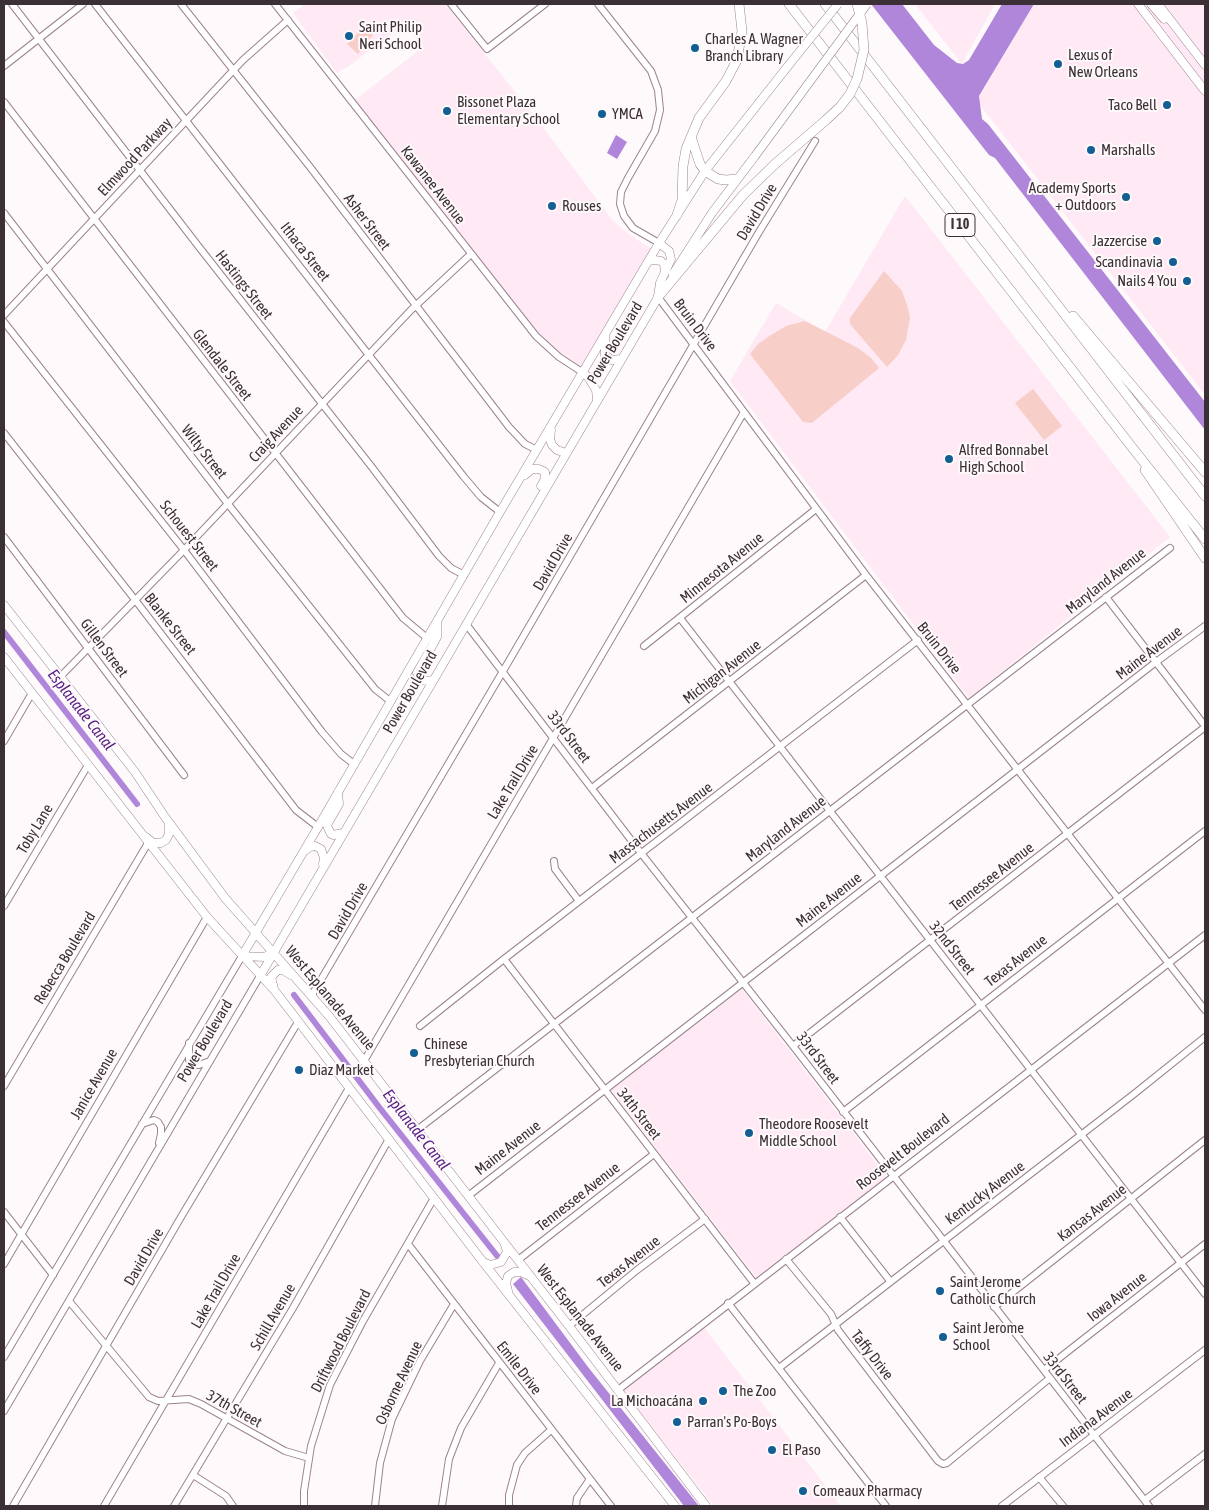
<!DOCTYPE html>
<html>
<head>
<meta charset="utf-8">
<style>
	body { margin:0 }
	#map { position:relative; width:1209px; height:1510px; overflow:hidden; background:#fef9fb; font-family:"Asap Condensed",sans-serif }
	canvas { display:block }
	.frame { position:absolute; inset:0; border:5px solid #3b3035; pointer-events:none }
</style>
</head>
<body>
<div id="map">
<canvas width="1209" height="1510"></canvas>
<div class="frame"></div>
</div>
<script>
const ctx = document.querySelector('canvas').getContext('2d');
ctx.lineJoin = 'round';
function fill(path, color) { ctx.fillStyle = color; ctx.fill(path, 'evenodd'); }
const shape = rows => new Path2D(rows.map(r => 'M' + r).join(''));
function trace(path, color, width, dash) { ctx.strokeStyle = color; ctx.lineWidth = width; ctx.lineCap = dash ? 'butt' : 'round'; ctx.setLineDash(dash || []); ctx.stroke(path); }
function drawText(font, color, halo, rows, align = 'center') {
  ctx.font = font + ' "Asap Condensed",sans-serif'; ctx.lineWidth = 4; ctx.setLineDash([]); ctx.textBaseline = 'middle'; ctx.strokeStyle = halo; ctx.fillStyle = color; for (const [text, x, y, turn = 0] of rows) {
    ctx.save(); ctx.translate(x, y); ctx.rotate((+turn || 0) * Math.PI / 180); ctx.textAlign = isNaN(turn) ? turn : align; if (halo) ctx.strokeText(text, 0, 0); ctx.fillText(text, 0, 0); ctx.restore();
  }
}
const built = shape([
	[305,4,445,4,539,122,613,221,630,235,653,250,582,368,565,357,544,340,529,325,355,100,423,47,404,24,349,66,337,73,293,13],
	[915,4,995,4,962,64],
	[1034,4,1205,4,1205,395,977,101],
	[905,196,1170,537,969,698,730,381,776,303,825,332],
	[742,989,887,1177,756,1277,611,1090],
	[700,1322,841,1506,714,1506,619,1385]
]);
const green = shape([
	[364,27,373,35,358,54,347,44],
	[884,271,902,291,908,308,910,318,906,340,898,355,887,367,850,324,850,318],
	[805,321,858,348,871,358,879,368,812,423,803,422,750,354,758,344,768,337,786,326],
	[1033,389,1062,426,1044,440,1015,403]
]);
const water = shape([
	[871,4,902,4,934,45,957,63,963,64,969,60,1002,4,1034,4,979,96,982,119,988,124,1205,402,1205,430,995,158,989,155],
	[616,135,627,142,617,159,607,153],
	[521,1277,588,1367,699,1506,684,1506,513,1284]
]);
const canal = shape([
	[4,632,137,804],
	[294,995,379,1107,498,1257]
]);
const minor = shape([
	[12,4,199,247,371,466,439,556,451,568,464,575],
	[95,4,464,477,481,497,500,512],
	[181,4,310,167,509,427,525,444,537,450],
	[275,4,536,336,559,357,582,372],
	[451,4,487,49,545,4],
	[598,4,651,71,658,90,660,110,655,131,628,178,621,192,620,204,624,216,633,228,659,243],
	[4,66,83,4],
	[4,102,403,618,427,638],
	[4,213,228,504,375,689,390,701],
	[658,297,866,575,1205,1010],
	[4,315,243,60,288,20],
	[4,322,184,550,322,732,341,754,354,764],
	[4,433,136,601,296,810,318,827],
	[4,537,184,775],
	[1106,597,1205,726],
	[680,618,1205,1294],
	[466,624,641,853,793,1046,1149,1506],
	[644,646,816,509],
	[60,677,184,550,411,310,471,254],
	[4,741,32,693],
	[592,788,866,575],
	[554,861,555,869,579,901],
	[4,906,88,765],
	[504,959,754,1283],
	[312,995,506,666,759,232,815,141],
	[420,1026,504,959,918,640],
	[189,1043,189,1060,194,1064,199,1065,210,1061],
	[793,1046,1205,727],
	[364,1061,744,412],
	[4,1086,148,843],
	[843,1112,1205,831],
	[142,1124,154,1120,158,1122,161,1127,161,1134,159,1143],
	[417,1130,1170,548],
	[468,1196,1156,662,1205,626],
	[4,1212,53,1275],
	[840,1217,890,1281],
	[408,1244,611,1506],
	[786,1259,831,1314,838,1330,938,1461,943,1464,947,1463,1050,1378],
	[518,1260,654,1154],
	[4,1264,207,917],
	[69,1301,149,1397,158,1401,189,1399,201,1404,285,1451,309,1458],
	[728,1303,886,1506],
	[994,1307,1205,1140],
	[569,1326,637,1270,705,1219],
	[4,1357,242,956],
	[779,1368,1134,1094,1205,1037],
	[1044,1370,1205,1244],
	[618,1390,1205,935],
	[4,1411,260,976],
	[193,1475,226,1496,233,1506],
	[1039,1477,1063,1506],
	[1145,1500,1205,1454],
	[13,1506,181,1217,298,1022],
	[104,1506,349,1088],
	[174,1506,293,1308,389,1139],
	[304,1506,304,1491,311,1446,330,1385,363,1321,434,1198],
	[375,1506,380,1463,392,1419,420,1361,454,1304],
	[442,1506,449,1459,461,1428,499,1363],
	[509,1506,509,1495,517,1465,525,1453,551,1430],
	[576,1506,577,1498,590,1479],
	[1002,1506,1205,1350]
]);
const major = shape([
	[1138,4,1205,91],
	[1151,4,1164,19],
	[1158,4,1205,65],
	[649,261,655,260,661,261,664,264,665,272],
	[673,274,712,213,755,156],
	[658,297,660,283,671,259,669,251,659,243],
	[605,336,605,355,612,360,621,359],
	[582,372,588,377,596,390,597,399],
	[551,430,550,439,552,445,557,450,566,453],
	[525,475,532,469,539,469,545,472,545,479,541,486],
	[4,605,135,772,165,817,225,898,329,1016,569,1326,706,1506],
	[4,657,207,917,275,991,483,1262,675,1506],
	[433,680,427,681,423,680,417,673,437,637,437,623],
	[338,792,339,804,327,825,328,828,331,834,333,835,343,833],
	[146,837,153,843,161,843,166,840,169,834,169,823],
	[306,850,310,847,315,846,321,849,324,858,323,864],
	[242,956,318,827,500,512,659,243,705,171,788,66],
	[242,956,265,957,273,952],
	[260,976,660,294],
	[274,989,271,977,278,970,283,970,291,975],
	[483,1262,490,1265,501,1262,507,1252,505,1245],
	[508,1291,506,1283,508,1276,514,1272,521,1272,529,1276]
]);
const highway = shape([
	[789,4,1131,446,1205,539],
	[825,4,1205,496],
	[691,137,700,164,705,171,718,179,726,180,736,179],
	[677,215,682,200,683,166,686,149,699,118,726,81,737,60,742,31,739,4],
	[658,297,743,195,775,164],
	[1073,316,1205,472],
	[1145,470,1205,558]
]);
const majorBridge = shape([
	[788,66,838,4],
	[755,156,867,4]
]);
const highwayBridge = shape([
	[775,164,826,120,840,107,850,94,857,79,864,50,862,23,857,4]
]);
const markers = [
	[349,36,5,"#135e92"],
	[695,48,5,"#135e92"],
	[1058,64,5,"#135e92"],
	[1167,105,5,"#135e92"],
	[447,111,5,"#135e92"],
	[602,114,5,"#135e92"],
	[1091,150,5,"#135e92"],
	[1126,197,5,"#135e92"],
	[552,206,5,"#135e92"],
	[1157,241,5,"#135e92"],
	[1173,262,5,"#135e92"],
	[1187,281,5,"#135e92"],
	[949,459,5,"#135e92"],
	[414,1053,5,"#135e92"],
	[299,1070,5,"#135e92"],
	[749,1133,5,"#135e92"],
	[940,1291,5,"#135e92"],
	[943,1337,5,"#135e92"],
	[723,1391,5,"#135e92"],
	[703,1401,5,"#135e92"],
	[677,1422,5,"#135e92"],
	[772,1450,5,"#135e92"],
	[803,1491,5,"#135e92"]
];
const shields = [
	[960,225,30]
];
const shieldNames = [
	["I 10",960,225]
];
const poiNames = [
	["Saint Philip",359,27],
	["Neri School",359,44],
	["Charles A. Wagner",705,39],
	["Branch Library",705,56],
	["Lexus of",1068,55],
	["New Orleans",1068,72],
	["Bissonet Plaza",457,102],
	["Elementary School",457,119],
	["Taco Bell",1157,105,"right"],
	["YMCA",612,114],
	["Marshalls",1101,150],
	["Academy Sports",1116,188,"right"],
	["+ Outdoors",1116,205,"right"],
	["Rouses",562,206],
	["Jazzercise",1147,241,"right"],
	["Scandinavia",1163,262,"right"],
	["Nails 4 You",1177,281,"right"],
	["Alfred Bonnabel",959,450],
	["High School",959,467],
	["Chinese",424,1044],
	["Presbyterian Church",424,1061],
	["Diaz Market",309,1070],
	["Theodore Roosevelt",759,1124],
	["Middle School",759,1141],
	["Saint Jerome",950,1282],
	["Catholic Church",950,1299],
	["Saint Jerome",953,1328],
	["School",953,1345],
	["The Zoo",733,1391],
	["La Michoacána",693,1401,"right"],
	["Parran's Po-Boys",687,1422],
	["El Paso",782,1450],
	["Comeaux Pharmacy",813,1491]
];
const streetNames = [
	["Elmwood Parkway",135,157,-47],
	["Kawanee Avenue",433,185,52],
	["David Drive",757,212,-59],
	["Asher Street",367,222,53],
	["Ithaca Street",305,252,52],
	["Hastings Street",244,285,52],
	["Bruin Drive",695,325,53],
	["Power Boulevard",615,343,-59],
	["Glendale Street",222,365,52],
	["Craig Avenue",276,434,-47],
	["Wilty Street",204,452,52],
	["Schouest Street",189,536,52],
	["David Drive",553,562,-60],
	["Minnesota Avenue",722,568,-39],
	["Maryland Avenue",1106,581,-38],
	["Blanke Street",170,624,52],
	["Gillen Street",104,648,53],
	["Bruin Drive",939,648,52],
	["Maine Avenue",1149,653,-37],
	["Michigan Avenue",722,672,-38],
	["Power Boulevard",410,692,-60],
	["33rd Street",569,737,53],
	["Lake Trail Drive",513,782,-59],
	["Massachusetts Avenue",661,823,-37],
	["Toby Lane",35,829,-59],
	["Maryland Avenue",786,829,-38],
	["Tennessee Avenue",992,877,-38],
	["Maine Avenue",829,900,-38],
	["David Drive",348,911,-60],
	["32nd Street",952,948,52],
	["Rebecca Boulevard",65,958,-59],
	["Texas Avenue",1016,961,-38],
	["West Esplanade Avenue",330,998,50],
	["Power Boulevard",205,1041,-59],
	["33rd Street",818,1058,53],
	["Janice Avenue",94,1084,-60],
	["34th Street",639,1114,52],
	["Maine Avenue",508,1148,-38],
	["Roosevelt Boulevard",903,1152,-38],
	["Kentucky Avenue",985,1193,-37],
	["Tennessee Avenue",578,1197,-38],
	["Kansas Avenue",1092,1213,-38],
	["David Drive",144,1257,-60],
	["Texas Avenue",629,1262,-38],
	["Lake Trail Drive",216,1291,-60],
	["Iowa Avenue",1117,1297,-38],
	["Schill Avenue",273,1317,-60],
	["West Esplanade Avenue",580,1318,52],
	["Driftwood Boulevard",341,1341,-63],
	["Taffy Drive",872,1355,52],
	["Emile Drive",519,1368,52],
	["33rd Street",1065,1378,52],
	["Osborne Avenue",399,1383,-65],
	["37th Street",234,1409,29],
	["Indiana Avenue",1096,1418,-37]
];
const waterNames = [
	["Esplanade Canal",81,710,52],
	["Esplanade Canal",416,1130,52]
];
fill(built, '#ffe9f4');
fill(green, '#f8cec8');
fill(water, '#b086da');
trace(canal, '#b086da', 6);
trace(minor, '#9c8390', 8);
trace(major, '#9c8390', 9);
trace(highway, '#9c8390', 10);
trace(minor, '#fff', 6);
trace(major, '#fff', 8);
trace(highway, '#fff', 9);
trace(majorBridge, '#9c8390', 9, []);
trace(highwayBridge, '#9c8390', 10, []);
trace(majorBridge, '#fff', 8);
trace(highwayBridge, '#fff', 9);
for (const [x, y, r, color] of markers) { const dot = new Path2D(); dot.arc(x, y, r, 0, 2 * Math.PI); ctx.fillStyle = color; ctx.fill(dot); trace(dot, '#fef9fb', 2); }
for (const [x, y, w] of shields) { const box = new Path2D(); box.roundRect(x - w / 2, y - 11.5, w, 23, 4); ctx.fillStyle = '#fef9fb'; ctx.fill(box); trace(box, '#3b3035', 1); }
drawText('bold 14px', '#3b3035', null, shieldNames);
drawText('15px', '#3b3035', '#fef9fb', poiNames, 'left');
drawText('15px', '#3b3035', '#fef9fb', streetNames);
drawText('italic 16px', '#581f83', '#fef9fb', waterNames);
</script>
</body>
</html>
